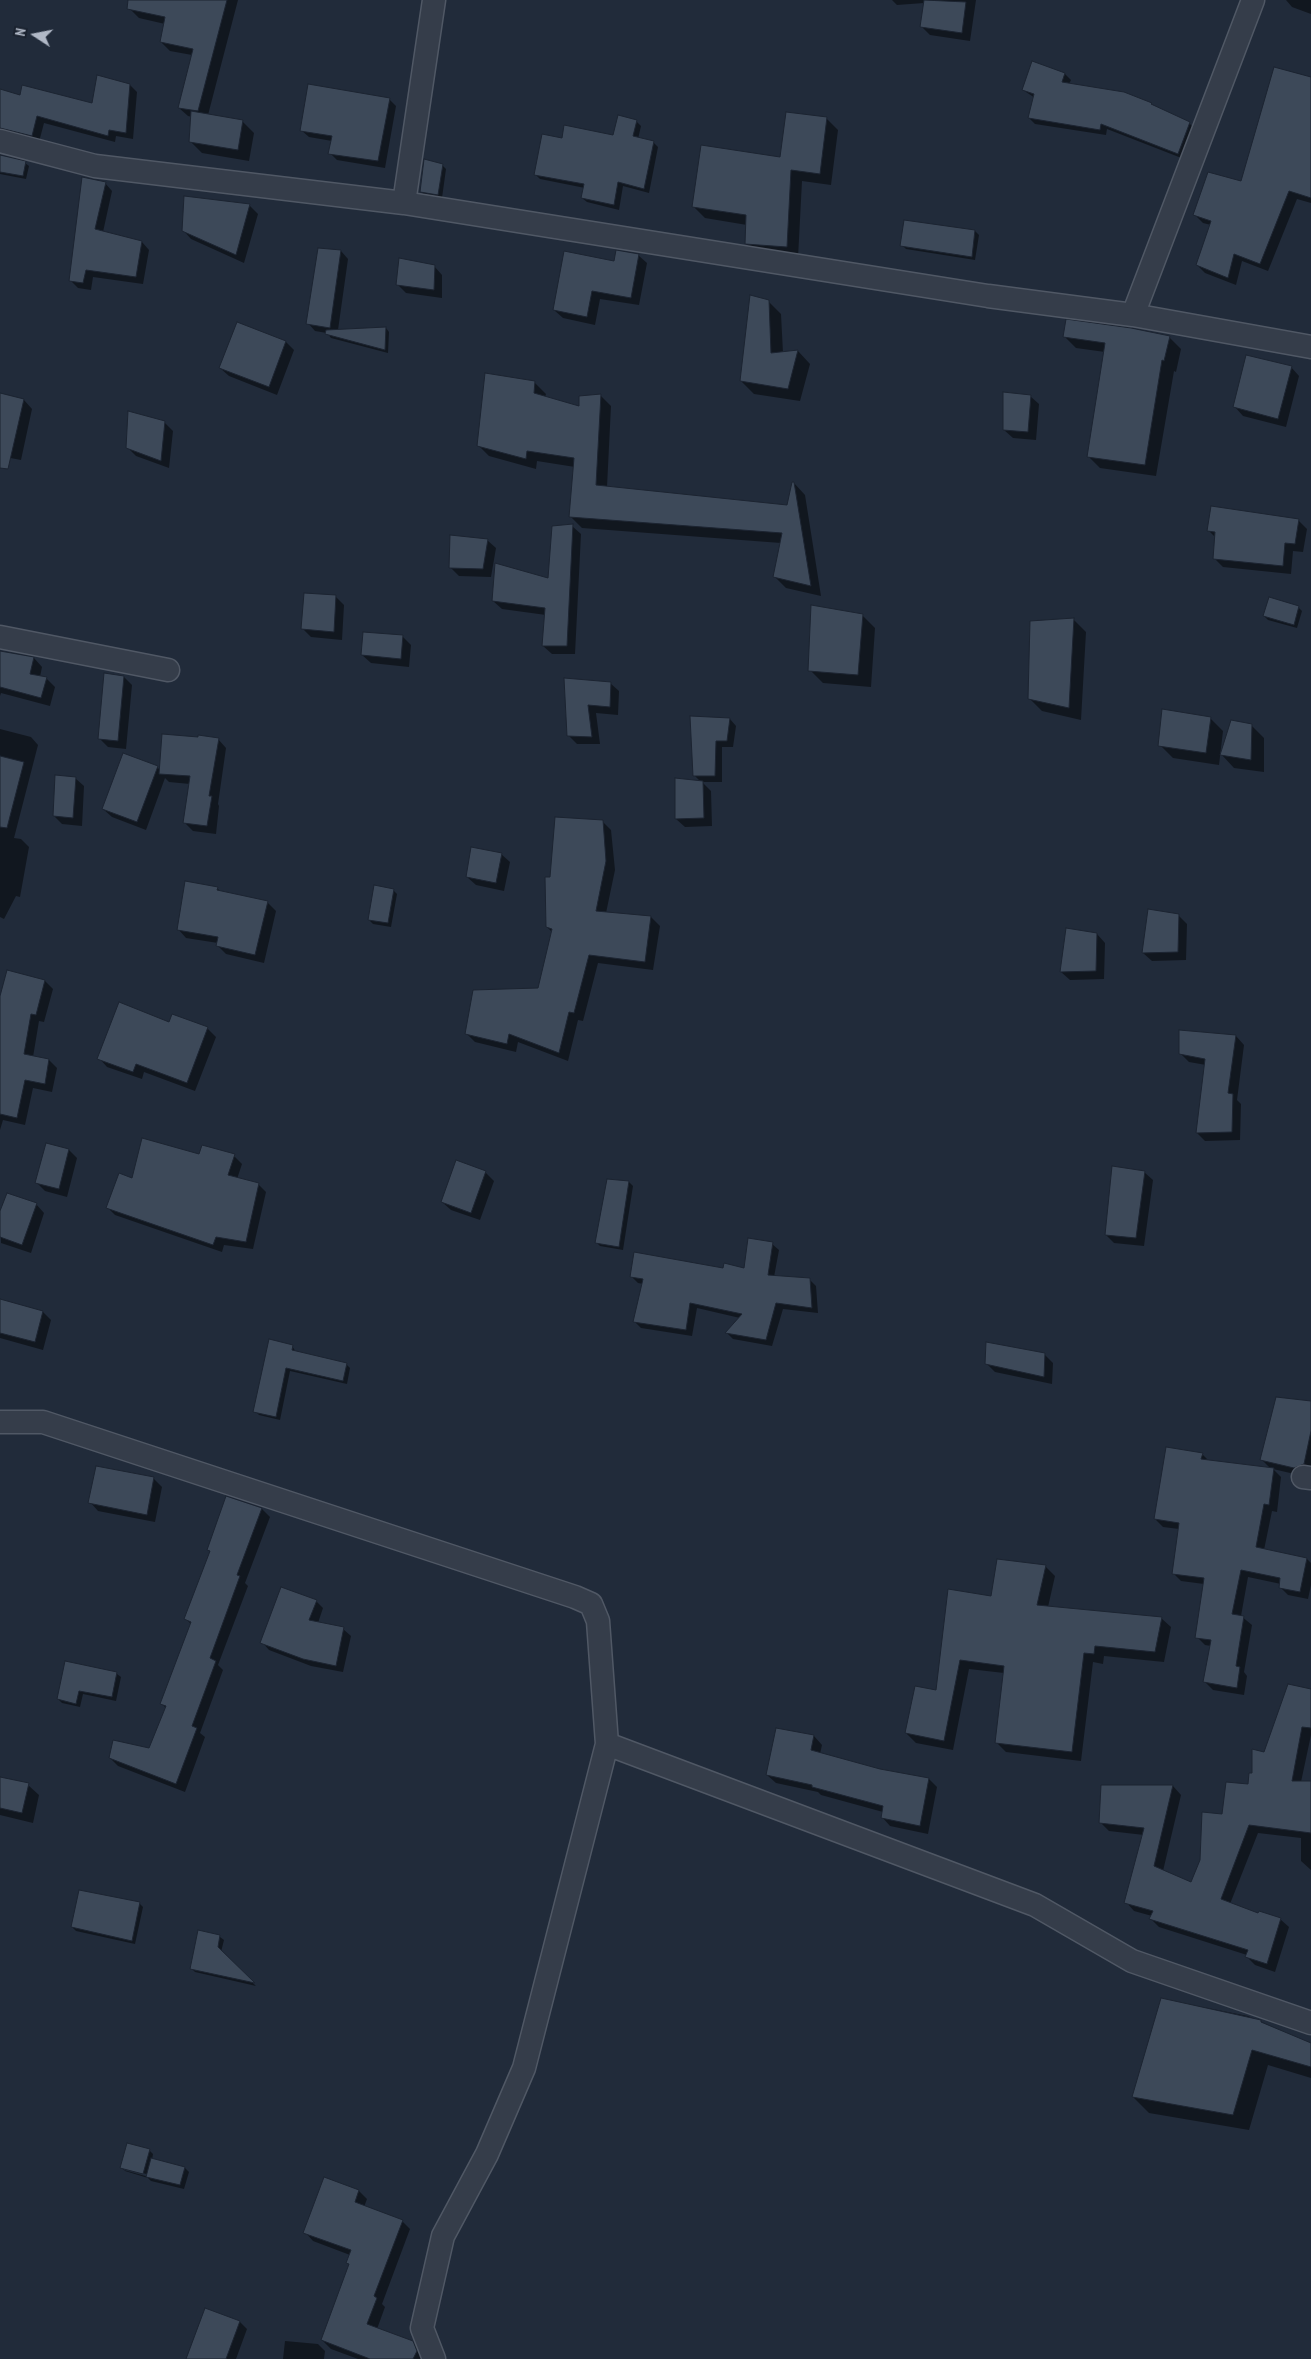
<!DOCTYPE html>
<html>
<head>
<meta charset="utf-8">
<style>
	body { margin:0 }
	#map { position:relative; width:1311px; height:2359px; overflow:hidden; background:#212b3a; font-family:"PT Sans Narrow",sans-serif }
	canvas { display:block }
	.north { position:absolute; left:10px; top:10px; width:50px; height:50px; -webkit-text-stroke:4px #1a222f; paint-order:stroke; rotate:281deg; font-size:14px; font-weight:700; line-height:20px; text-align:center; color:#b0b8c6 }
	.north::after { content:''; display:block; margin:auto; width:18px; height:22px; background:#b0b8c6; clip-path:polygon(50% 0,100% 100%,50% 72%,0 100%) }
</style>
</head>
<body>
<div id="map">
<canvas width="1311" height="2359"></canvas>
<div class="north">N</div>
</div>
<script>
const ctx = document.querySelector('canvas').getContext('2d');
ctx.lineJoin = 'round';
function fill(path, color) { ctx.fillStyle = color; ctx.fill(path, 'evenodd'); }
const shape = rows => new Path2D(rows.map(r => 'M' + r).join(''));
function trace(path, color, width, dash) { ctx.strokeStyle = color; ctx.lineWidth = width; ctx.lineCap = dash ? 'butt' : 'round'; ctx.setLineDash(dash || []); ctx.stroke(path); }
const shadow = shape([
	[132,0,238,0,208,115,242,121,254,133,249,161,202,153,190,141,192,117,188,116,179,108,192,55,170,51,161,42,165,24,139,18,130,9],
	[892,0,976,0,970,41,930,35,921,26,924,3,897,5],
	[1286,0,1311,0,1311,14,1292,7],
	[1065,74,1071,80,1069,84,1151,104,1189,123,1195,129,1184,159,1107,129,1106,135,1035,124,1029,118,1035,98,1023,90],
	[1311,78,1311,203,1297,199,1268,271,1242,261,1236,285,1205,273,1197,265,1211,225,1203,223,1195,215,1242,182],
	[130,85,137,92,133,139,116,136,115,142,44,123,39,142,0,138,0,91,20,97,93,105],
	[389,99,396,106,385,168,337,160,330,153,332,141,309,137,301,130],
	[826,118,838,130,831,185,802,181,798,258,758,255,746,244,747,225,705,218,693,206,781,158],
	[636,121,641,126,638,139,653,142,658,147,649,193,623,186,619,210,587,202,582,198,585,188,540,179,535,174,563,140,614,136],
	[0,155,25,163,29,166,26,179,0,174],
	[442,165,446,169,442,198,425,196,421,192],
	[105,183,112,191,103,232,142,242,149,250,143,284,93,277,91,290,78,288,70,280],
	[185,198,250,206,258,214,244,263,191,239,183,230],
	[975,231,979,235,975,260,906,249,902,245],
	[341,251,348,259,338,330,386,328,389,332,388,353,331,338,327,333,315,331,308,323],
	[638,255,647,263,639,305,600,299,595,325,563,318,554,310,615,263],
	[434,266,442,275,442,298,406,293,398,285],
	[768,301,781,314,783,353,798,351,810,364,800,401,754,394,741,381],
	[1065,337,1169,337,1181,349,1176,372,1174,371,1156,476,1100,468,1088,456,1105,352,1076,348],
	[286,342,294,350,277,395,229,376,220,368],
	[1291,367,1299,376,1286,427,1243,416,1235,407],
	[534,382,546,394,545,397,580,408,600,395,611,406,607,487,788,507,794,483,805,495,821,596,786,588,775,577,781,543,582,528,571,517,575,467,537,461,536,469,489,456,478,445],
	[0,394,24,400,32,409,21,460,0,456],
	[1030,396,1039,404,1036,440,1013,438,1004,430],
	[164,422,173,431,169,468,136,456,128,448],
	[1298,520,1307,529,1303,552,1293,551,1291,574,1223,567,1214,558,1216,538,1208,530],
	[572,526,581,534,575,654,552,654,543,646,546,615,502,609,493,601,549,579],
	[487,540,496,548,491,577,459,576,450,567],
	[336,597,344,605,342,640,311,637,302,628],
	[1298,607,1302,611,1297,628,1268,620,1264,616],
	[862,615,875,628,871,687,823,683,810,670],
	[1073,619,1086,632,1081,720,1042,711,1029,698],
	[403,637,411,645,409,667,371,663,362,655],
	[0,653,34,658,42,667,40,677,46,678,55,687,50,706,1,693,0,696],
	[124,677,132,685,126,749,108,747,99,738],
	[565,679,610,683,619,691,618,715,596,713,600,744,577,744,569,736],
	[691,718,730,719,736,726,733,747,722,747,722,782,702,782,711,791,712,826,685,827,676,819,702,783,695,776],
	[1210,718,1223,731,1219,765,1173,758,1160,745],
	[1251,725,1264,738,1264,772,1234,768,1221,754],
	[0,729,31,737,38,745,14,838,21,839,29,847,20,897,16,896,4,919,0,917],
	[218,739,226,748,218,804,219,806,216,834,193,831,184,822,190,784,169,782,165,778,146,830,112,817,103,809,157,767,160,770],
	[75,778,84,786,82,826,62,824,54,816],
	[602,821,611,830,615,870,606,913,651,917,660,926,653,970,598,963,583,1021,578,1020,568,1061,518,1042,516,1052,475,1042,466,1033,539,990,552,932,547,927,551,879],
	[501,854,510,862,504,891,476,885,467,877],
	[217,888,220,891,268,903,276,911,264,963,226,954,218,946,218,943,186,938,178,929],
	[393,890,397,894,391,927,373,924,369,920],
	[1149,911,1179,916,1187,924,1186,960,1152,961,1143,953],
	[1097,934,1105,943,1104,979,1070,980,1061,972],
	[45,981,53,989,44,1022,39,1021,33,1057,49,1060,57,1068,52,1092,33,1088,25,1125,3,1120,0,1130,0,997],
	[170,1023,207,1028,216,1037,195,1091,144,1072,142,1079,107,1067,99,1058],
	[1236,1036,1244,1045,1237,1100,1241,1104,1240,1140,1205,1141,1197,1133,1206,1065,1189,1062,1180,1053],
	[69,1150,77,1158,67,1197,45,1191,37,1183],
	[200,1155,234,1156,242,1164,237,1179,258,1184,266,1192,253,1249,224,1245,222,1252,115,1215,107,1207,133,1180],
	[485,1172,494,1181,480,1220,451,1210,442,1202],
	[1144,1172,1153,1180,1144,1246,1114,1243,1106,1235],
	[629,1182,633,1186,623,1250,600,1246,596,1242],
	[36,1204,44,1213,31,1253,1,1243,0,1215],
	[772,1244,779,1250,774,1277,809,1279,816,1286,818,1313,783,1309,772,1346,733,1339,727,1333,740,1318,697,1308,692,1336,641,1328,635,1322,643,1284,638,1283,631,1276,745,1270],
	[0,1300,43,1312,51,1320,43,1350,0,1338],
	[292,1346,296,1352,346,1364,350,1368,347,1384,290,1371,280,1420,259,1415,255,1411],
	[1044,1354,1053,1363,1052,1384,995,1372,986,1363],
	[1311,1402,1311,1473,1303,1476,1273,1469,1281,1477,1277,1512,1272,1511,1264,1550,1307,1559,1311,1563,1311,1585,1308,1599,1288,1595,1280,1587,1281,1584,1248,1577,1241,1616,1252,1625,1244,1672,1247,1676,1244,1695,1213,1690,1205,1682,1211,1646,1205,1645,1197,1637,1204,1584,1181,1581,1173,1573,1179,1529,1163,1527,1155,1519,1202,1454,1210,1462,1270,1468,1262,1460],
	[154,1479,162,1487,155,1522,98,1511,90,1502],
	[262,1509,270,1517,245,1583,248,1586,218,1665,223,1670,200,1733,205,1737,185,1792,118,1766,110,1758,150,1750,166,1708,161,1703,191,1624,186,1619,210,1552,208,1549],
	[998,1561,1046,1567,1055,1576,1048,1607,1161,1618,1171,1627,1164,1662,1104,1656,1103,1664,1093,1662,1081,1761,1006,1752,996,1742,1004,1673,969,1669,953,1750,916,1743,906,1733,937,1692,992,1597],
	[316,1601,323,1608,318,1623,343,1629,351,1636,343,1672,311,1666,269,1650,262,1642],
	[117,1674,121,1677,116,1701,83,1694,80,1707,62,1703,58,1699],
	[1311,1690,1311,1735,1301,1782,1311,1782,1311,1870,1301,1861,1301,1838,1258,1833,1230,1904,1259,1915,1280,1919,1289,1927,1275,1972,1255,1965,1247,1957,1247,1955,1159,1927,1150,1918,1152,1916,1134,1911,1126,1902,1144,1835,1109,1831,1100,1822,1173,1786,1181,1795,1163,1871,1192,1884,1223,1815,1249,1786,1265,1753],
	[814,1736,822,1745,820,1754,880,1770,929,1779,937,1787,928,1834,890,1826,882,1817,883,1812,821,1795,818,1792,776,1783,767,1775],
	[0,1778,28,1785,39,1795,33,1823,0,1815],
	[139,1903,143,1907,135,1944,76,1931,72,1927],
	[199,1932,220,1937,224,1940,221,1952,256,1986,195,1972,191,1968],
	[1162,1999,1248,2016,1311,2044,1311,2078,1268,2065,1249,2130,1149,2113,1133,2097],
	[149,2150,153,2154,152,2160,185,2168,189,2172,184,2189,151,2181,148,2178,125,2171,121,2167],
	[124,2168,150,2175,149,2177,124,2170],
	[325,2178,359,2191,367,2199,364,2207,402,2221,410,2229,382,2304,385,2307,377,2329,412,2343,421,2351,424,2359,358,2359,331,2349,322,2340,350,2265,350,2255,313,2241,305,2232],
	[206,2309,240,2322,247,2329,236,2359,186,2359],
	[285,2341,318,2344,325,2351,324,2359,283,2359]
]);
const building = shape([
	[128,0,227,0,198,111,178,108,193,49,160,42,165,17,127,9,128,0],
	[924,0,966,2,962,33,920,27,924,0],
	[1032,61,1065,73,1062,82,1124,92,1152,103,1151,104,1190,122,1178,154,1101,124,1100,130,1028,118,1034,94,1022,90,1032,61],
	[1274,67,1311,77,1311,198,1289,191,1260,264,1234,254,1228,278,1196,265,1211,221,1193,215,1208,172,1241,181,1274,67],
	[97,75,130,84,126,133,109,130,108,136,37,116,32,136,0,128,0,89,20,95,22,85,92,103,97,75],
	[308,84,390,98,378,161,328,154,332,136,300,131,308,84],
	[191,111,243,120,238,150,189,142,191,111],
	[786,112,827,117,820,174,791,170,787,247,745,244,746,215,692,207,701,145,780,157,786,112],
	[618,115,637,120,633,136,654,141,644,189,618,182,614,205,581,198,584,184,534,175,542,134,562,138,564,125,613,135,618,115],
	[0,155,26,161,23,176,0,172,0,155],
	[424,159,443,164,438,195,420,192,424,159],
	[82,177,106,182,95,229,142,241,136,277,86,270,83,283,69,281,82,177],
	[184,196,250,204,236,255,182,231,184,196],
	[904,220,975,230,972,257,900,246,904,220],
	[318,248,341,250,330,328,306,324,318,248],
	[616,250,639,254,631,298,592,291,587,317,553,310,564,251,614,261,616,250],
	[399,258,435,265,434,290,396,285,399,258],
	[750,295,769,300,771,353,798,350,788,389,740,381,750,295],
	[1066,319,1131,328,1170,336,1164,361,1162,360,1145,465,1087,457,1105,343,1063,337,1066,319],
	[237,322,286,341,269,387,219,368,237,322],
	[386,327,385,350,325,334,326,330,386,327],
	[1246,355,1292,366,1278,419,1233,407,1246,355],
	[485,373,535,381,534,393,579,406,579,396,601,394,596,485,787,505,792,482,794,482,811,586,773,577,782,533,569,517,574,458,527,451,526,459,477,446,485,373],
	[1003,392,1031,395,1028,432,1003,430,1003,392],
	[0,393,24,399,8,469,0,468,0,393],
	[128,411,165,421,161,461,126,448,128,411],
	[1211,506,1299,519,1295,544,1285,543,1283,566,1213,559,1215,532,1207,531,1211,506],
	[573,524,567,646,542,646,545,608,492,601,495,563,548,578,552,526,573,524],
	[450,535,488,539,483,569,449,568,450,535],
	[304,593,336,595,334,632,301,629,304,593],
	[1269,597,1299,606,1294,625,1263,616,1269,597],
	[811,605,863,614,858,675,808,671,811,605],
	[1074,618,1069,708,1028,699,1030,621,1074,618],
	[363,632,403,635,401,659,361,655,363,632],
	[0,651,34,657,30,674,47,677,41,698,0,687,0,651],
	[104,673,124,676,118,741,98,739,104,673],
	[564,678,611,682,610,707,588,705,592,737,567,736,564,678],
	[1162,709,1211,717,1206,753,1158,746,1162,709],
	[690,716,730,718,727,741,716,741,715,776,693,776,690,716],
	[1231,720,1252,724,1251,760,1220,755,1231,720],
	[162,734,198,737,198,735,219,738,209,796,212,796,207,826,183,823,190,776,159,774,162,734],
	[123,753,158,766,137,822,102,809,123,753],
	[0,756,24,762,7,828,0,827,0,756],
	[55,775,76,777,73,818,53,816,55,775],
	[675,778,703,781,704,818,675,819,675,778],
	[555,817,603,820,606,861,596,911,651,916,645,962,589,955,574,1013,569,1012,559,1053,509,1034,507,1044,465,1034,473,990,538,988,552,929,546,927,545,877,550,877,555,817],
	[471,847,502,853,496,883,466,877,471,847],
	[185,881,218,887,217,890,268,901,255,955,216,946,218,937,177,930,185,881],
	[374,885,394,889,388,923,368,920,374,885],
	[1148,909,1179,914,1178,952,1142,953,1148,909],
	[1066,928,1097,933,1096,971,1060,972,1066,928],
	[7,970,45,980,36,1015,31,1014,24,1054,49,1059,45,1084,25,1080,17,1118,0,1114,0,996,7,970],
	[119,1002,169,1022,172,1014,208,1027,187,1083,136,1064,133,1072,97,1059,119,1002],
	[1179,1030,1236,1035,1228,1093,1233,1094,1232,1132,1196,1133,1205,1059,1179,1054,1179,1030],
	[142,1138,199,1154,202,1145,235,1154,228,1175,259,1183,246,1242,216,1237,213,1245,106,1208,119,1173,132,1178,142,1138],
	[46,1143,69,1149,59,1189,35,1183,46,1143],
	[456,1160,486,1171,471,1213,441,1202,456,1160],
	[1112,1166,1145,1171,1136,1238,1105,1235,1112,1166],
	[607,1179,629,1181,619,1247,595,1243,607,1179],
	[7,1193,37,1203,22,1245,0,1237,0,1211,7,1193],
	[748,1238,773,1242,768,1275,810,1278,812,1308,776,1303,766,1340,725,1333,742,1314,690,1303,686,1330,633,1322,643,1279,630,1277,634,1252,723,1268,724,1263,744,1268,748,1238],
	[0,1299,43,1311,35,1342,0,1333,0,1299],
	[269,1339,293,1345,292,1350,347,1363,343,1381,286,1368,276,1417,253,1412,269,1339],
	[986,1342,1045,1353,1044,1377,985,1364,986,1342],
	[1276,1397,1311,1401,1311,1431,1304,1464,1294,1468,1260,1460,1276,1397],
	[1166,1447,1203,1453,1201,1459,1274,1468,1269,1505,1264,1504,1256,1547,1307,1558,1300,1592,1279,1588,1280,1578,1241,1570,1232,1614,1244,1616,1236,1666,1240,1667,1237,1688,1203,1682,1211,1640,1195,1638,1204,1578,1172,1574,1179,1523,1154,1519,1166,1447],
	[96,1466,154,1477,147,1515,88,1503,96,1466],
	[226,1496,262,1508,237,1575,240,1576,210,1658,216,1661,192,1726,197,1728,176,1784,109,1758,113,1740,149,1748,166,1706,160,1704,191,1622,184,1619,210,1551,207,1550,226,1496],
	[997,1559,1046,1565,1037,1605,1162,1617,1155,1652,1095,1646,1094,1654,1084,1653,1072,1752,995,1743,1004,1666,960,1660,944,1741,905,1733,915,1686,936,1690,948,1589,991,1596,997,1559],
	[281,1587,317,1600,309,1620,344,1627,336,1666,303,1659,260,1643,281,1587],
	[65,1661,117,1672,112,1697,79,1691,76,1704,57,1699,65,1661],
	[1288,1684,1311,1689,1311,1728,1302,1727,1292,1781,1311,1781,1311,1833,1249,1825,1221,1899,1258,1913,1259,1911,1281,1918,1267,1964,1245,1957,1248,1950,1149,1919,1153,1911,1124,1903,1144,1828,1099,1823,1101,1785,1173,1785,1154,1866,1191,1882,1200,1860,1202,1812,1222,1814,1226,1782,1248,1784,1249,1773,1252,1773,1252,1749,1264,1752,1288,1684],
	[776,1728,814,1735,811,1750,880,1769,929,1778,920,1826,881,1818,883,1806,812,1787,812,1785,766,1775,776,1728],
	[0,1777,29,1783,22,1813,0,1808,0,1777],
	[79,1890,140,1902,132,1941,71,1927,79,1890],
	[198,1930,220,1935,218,1947,255,1983,190,1969,198,1930],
	[1161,1998,1261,2020,1261,2022,1311,2043,1311,2067,1252,2050,1233,2115,1132,2097,1161,1998],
	[127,2143,150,2149,143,2174,120,2168,127,2143],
	[151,2158,185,2167,180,2185,146,2177,151,2158],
	[324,2177,359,2190,355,2202,403,2220,374,2296,377,2298,367,2324,413,2341,417,2351,413,2359,370,2359,321,2340,349,2264,346,2263,351,2250,303,2233,324,2177],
	[205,2308,240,2321,226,2359,186,2359,205,2308]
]);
const street = shape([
	[0,141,95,166,404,203,988,296,1133,315,1311,347],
	[404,203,434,0],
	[1133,315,1253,0],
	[0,637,168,670],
	[0,1422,43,1422,575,1597,591,1604,598,1621,607,1744,1035,1905,1132,1961,1311,2023],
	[1303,1477,1311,1478],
	[434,2359,422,2328,443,2236,487,2154,524,2068,607,1744]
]);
fill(shadow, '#0007');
fill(building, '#3d4959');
trace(building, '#1c2431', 1);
trace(street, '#505865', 25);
trace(street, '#353d4a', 22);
</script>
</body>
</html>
